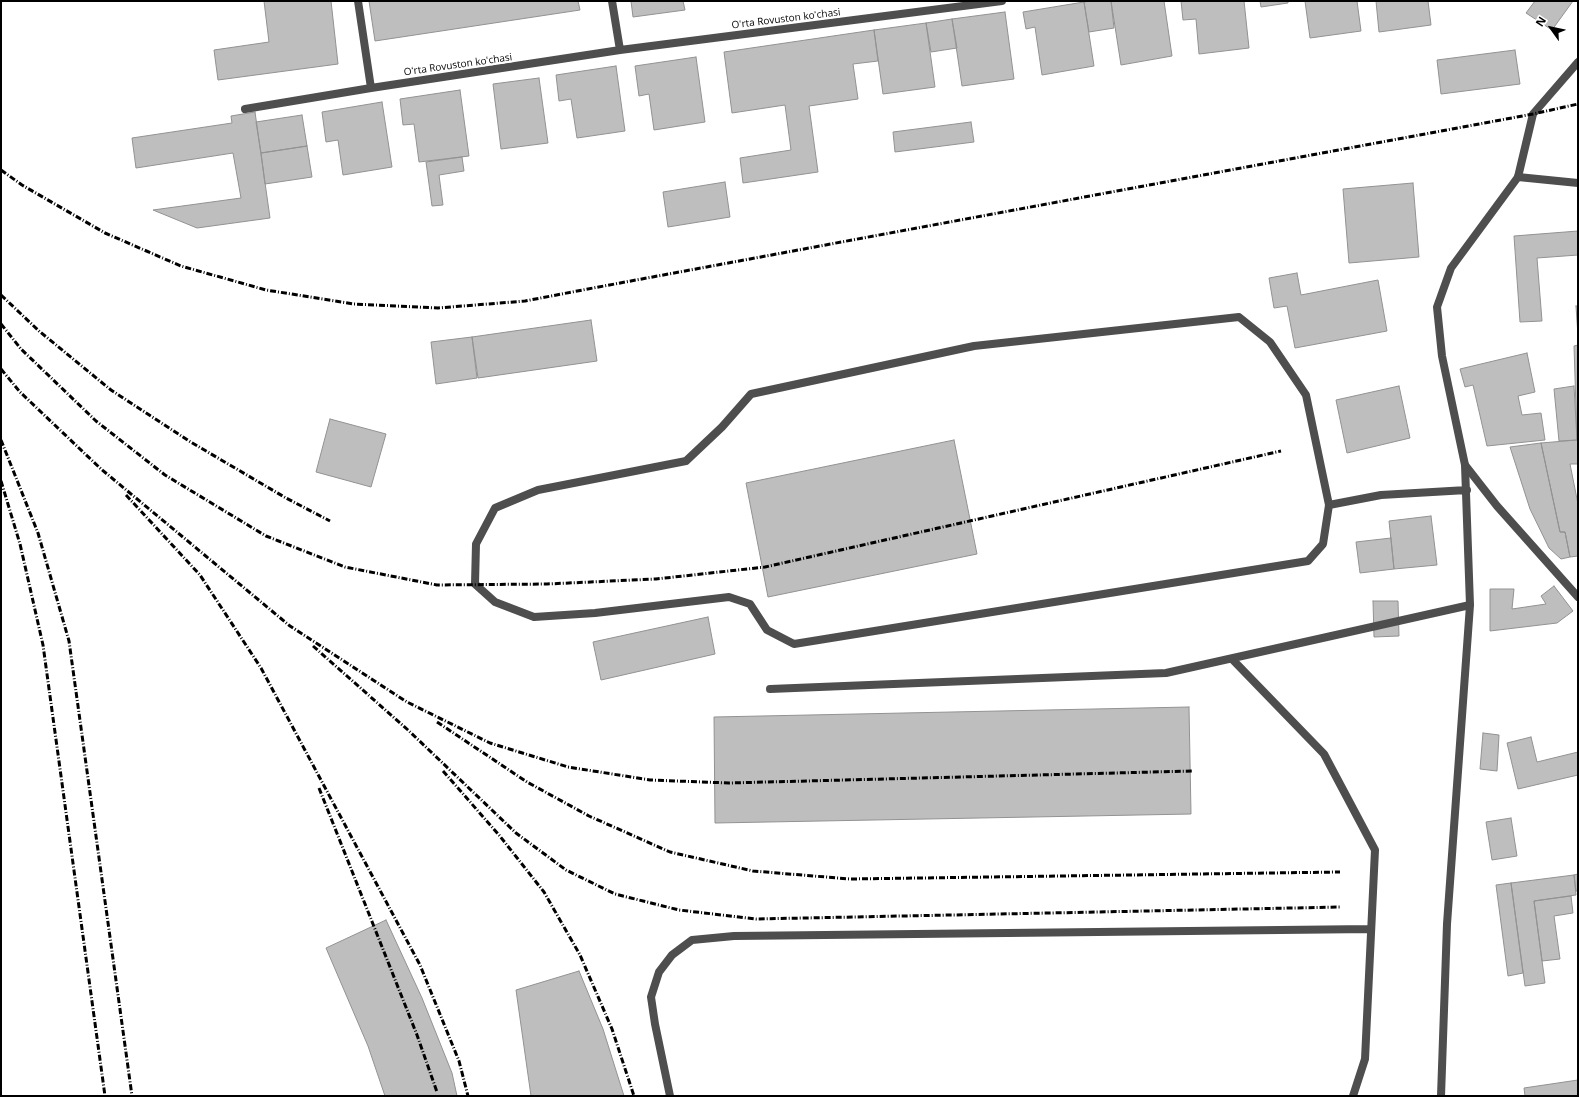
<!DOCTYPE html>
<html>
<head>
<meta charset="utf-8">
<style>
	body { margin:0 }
	#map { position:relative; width:1579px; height:1097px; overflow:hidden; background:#fff; font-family:"Open Sans",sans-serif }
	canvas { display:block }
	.frame { position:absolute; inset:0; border:2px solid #000; pointer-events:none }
	.north { position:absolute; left:1531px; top:8px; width:40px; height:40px; -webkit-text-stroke:3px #fff; paint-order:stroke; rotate:303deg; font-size:11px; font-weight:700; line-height:16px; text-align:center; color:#000 }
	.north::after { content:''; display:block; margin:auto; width:14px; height:18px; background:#000; clip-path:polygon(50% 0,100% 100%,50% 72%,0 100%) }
</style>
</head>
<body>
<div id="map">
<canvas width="1579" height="1097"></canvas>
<div class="frame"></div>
<div class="north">N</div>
</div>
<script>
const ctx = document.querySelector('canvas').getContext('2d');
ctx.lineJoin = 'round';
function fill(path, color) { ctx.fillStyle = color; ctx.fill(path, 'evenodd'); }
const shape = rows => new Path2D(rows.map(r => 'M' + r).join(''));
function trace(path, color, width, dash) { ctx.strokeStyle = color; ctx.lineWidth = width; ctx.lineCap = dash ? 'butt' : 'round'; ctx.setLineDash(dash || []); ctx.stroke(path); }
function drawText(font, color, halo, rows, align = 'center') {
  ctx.font = font + ' "Open Sans",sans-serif'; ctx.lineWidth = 4; ctx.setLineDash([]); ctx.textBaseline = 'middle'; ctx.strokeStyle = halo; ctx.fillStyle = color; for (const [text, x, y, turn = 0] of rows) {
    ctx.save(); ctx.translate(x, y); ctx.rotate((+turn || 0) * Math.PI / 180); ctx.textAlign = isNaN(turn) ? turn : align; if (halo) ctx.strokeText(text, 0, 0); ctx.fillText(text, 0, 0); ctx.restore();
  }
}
const building = shape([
	[264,1,331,1,338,64,218,80,214,50,269,42,264,1],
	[369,1,578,1,580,10,375,41,369,1],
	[631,1,683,1,685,10,633,17,631,1],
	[1090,1,1111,1,1114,28,1089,32,1084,2,1090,1],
	[1111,1,1164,1,1172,56,1121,65,1111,1],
	[1181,1,1244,1,1249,48,1199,54,1196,19,1183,20,1181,1],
	[1260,1,1288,1,1288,3,1261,7,1260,1],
	[1305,1,1357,1,1361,31,1310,38,1305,1],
	[1376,1,1428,1,1431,25,1379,32,1376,1],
	[1535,1,1573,1,1552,30,1526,13,1535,1],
	[1084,2,1094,66,1042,75,1035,27,1026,29,1023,12,1084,2],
	[1005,12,1014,79,962,86,952,19,1005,12],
	[952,19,957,48,931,52,926,23,952,19],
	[926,23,935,87,883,94,874,30,926,23],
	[874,30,878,61,853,64,858,99,809,106,818,172,743,183,740,158,791,150,785,105,732,113,724,52,874,30],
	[1515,50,1520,84,1441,94,1437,60,1515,50],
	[696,57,705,122,654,130,649,94,639,96,635,66,696,57],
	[616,66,625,131,577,138,571,99,559,101,556,75,616,66],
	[539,78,548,143,501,149,493,84,539,78],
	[460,90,469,156,419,162,414,124,403,125,400,99,460,90],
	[382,102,392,167,343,175,338,140,326,142,322,112,382,102],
	[255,112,270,218,197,228,153,210,241,198,233,153,136,168,132,138,232,123,231,116,255,112],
	[302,115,307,146,261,153,256,122,302,115],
	[971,122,974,142,895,152,893,132,971,122],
	[307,146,312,177,265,184,261,153,307,146],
	[462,157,464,171,439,175,443,205,432,206,426,162,462,157],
	[725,182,730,217,668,227,663,192,725,182],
	[1413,183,1419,257,1349,263,1343,189,1413,183],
	[1578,231,1578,255,1537,258,1542,321,1520,322,1514,236,1578,231],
	[1297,273,1301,295,1378,280,1387,331,1295,348,1287,306,1274,308,1269,278,1297,273],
	[1576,306,1578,306,1578,336,1576,306],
	[591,320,597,361,478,378,472,337,591,320],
	[472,337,477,378,436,384,431,342,472,337],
	[1578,345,1578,440,1577,440,1574,346,1578,345],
	[1527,353,1535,392,1518,396,1522,415,1541,413,1545,440,1487,446,1473,385,1465,387,1460,369,1527,353],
	[1399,386,1410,438,1347,453,1336,400,1399,386],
	[1574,386,1577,440,1559,441,1554,389,1574,386],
	[330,419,386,434,371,487,316,472,330,419],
	[954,440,977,554,768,597,746,483,954,440],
	[1577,440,1578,440,1578,464,1570,464,1578,504,1578,556,1570,557,1565,532,1560,532,1541,443,1577,440],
	[1541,443,1560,532,1565,532,1570,557,1561,559,1549,548,1530,509,1510,447,1541,443],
	[1431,516,1437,565,1394,569,1389,521,1431,516],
	[1391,538,1394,569,1360,573,1356,542,1391,538],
	[1554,586,1573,611,1557,623,1490,631,1490,589,1514,589,1512,609,1546,604,1541,596,1554,586],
	[1373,601,1398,601,1399,636,1374,637,1373,601],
	[708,617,715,654,601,680,593,642,708,617],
	[1189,707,1191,814,715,823,714,717,1189,707],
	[1483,733,1499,735,1497,771,1480,769,1483,733],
	[1531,737,1537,762,1578,752,1578,775,1518,789,1507,743,1531,737],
	[1511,818,1517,856,1492,860,1486,822,1511,818],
	[1578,874,1578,891,1576,891,1574,875,1578,874],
	[1574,875,1576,895,1534,901,1545,983,1525,986,1511,883,1574,875],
	[1511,883,1523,973,1508,976,1496,885,1511,883],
	[1571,896,1573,913,1554,916,1560,959,1542,961,1534,901,1571,896],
	[386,920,422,998,452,1073,457,1096,385,1096,368,1046,326,948,386,920],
	[579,971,603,1029,624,1096,531,1096,516,990,579,971],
	[1578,1080,1578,1096,1525,1096,1524,1088,1578,1080]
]);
const service = shape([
	[1329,505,1323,544,1308,561,794,644,767,630,750,604,729,597,595,613,534,617,495,602,475,584,476,544,495,508,538,490,686,461,722,427,751,394,974,346,1239,317,1270,342,1306,395,1329,505,1381,495,1467,490],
	[1232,659,1324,754,1375,850,1365,1059,1353,1096],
	[770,689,1166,673,1470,605],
	[670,1096,655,1024,651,997,659,972,672,955,692,940,734,936,1371,929],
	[1441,1096,1447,924,1470,605,1465,465]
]);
const minor = shape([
	[358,1,371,88],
	[612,1,620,50],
	[245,109,371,88,620,50,1002,1],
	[1518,177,1578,183]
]);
const tertiary = shape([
	[1578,62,1533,114,1518,177,1451,268,1437,307,1442,356,1465,465,1497,506,1578,597]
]);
const rail = shape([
	[1,170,22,185,105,233,181,266,266,290,354,304,438,308,525,301,593,288,1533,114,1578,104],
	[1,295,39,331,111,390,189,441,286,498,330,521],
	[1,324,21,349,96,421,165,475,266,536,345,567,437,585,547,584,656,579,765,567,1281,451],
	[1,369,20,392,101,469,290,626,407,702,490,743,568,767,650,780,729,783,1192,771],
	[1,440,38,533,69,641,132,1096],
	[1,481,20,544,43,645,105,1096],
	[126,495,200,575,261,668,420,965,459,1061,468,1096],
	[313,646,408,730,516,833,566,870,615,894,679,910,756,919,1341,907],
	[437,722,527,782,589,816,670,852,753,871,850,879,1340,872],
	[443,771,499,835,544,892,580,955,612,1029,634,1096],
	[319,788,417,1035,437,1092]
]);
const streetNames = [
	["Oʻrta Rovuston koʻchasi",786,19,-7],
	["Oʻrta Rovuston koʻchasi",458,65,-8]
];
fill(building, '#bebebe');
trace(building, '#929292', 1);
trace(service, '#4e4e4e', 8);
trace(minor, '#4e4e4e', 8);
trace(tertiary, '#4e4e4e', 8);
trace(rail, '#000', 3, [6, 2, 1, 2]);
drawText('10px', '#000', '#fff', streetNames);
</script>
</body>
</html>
